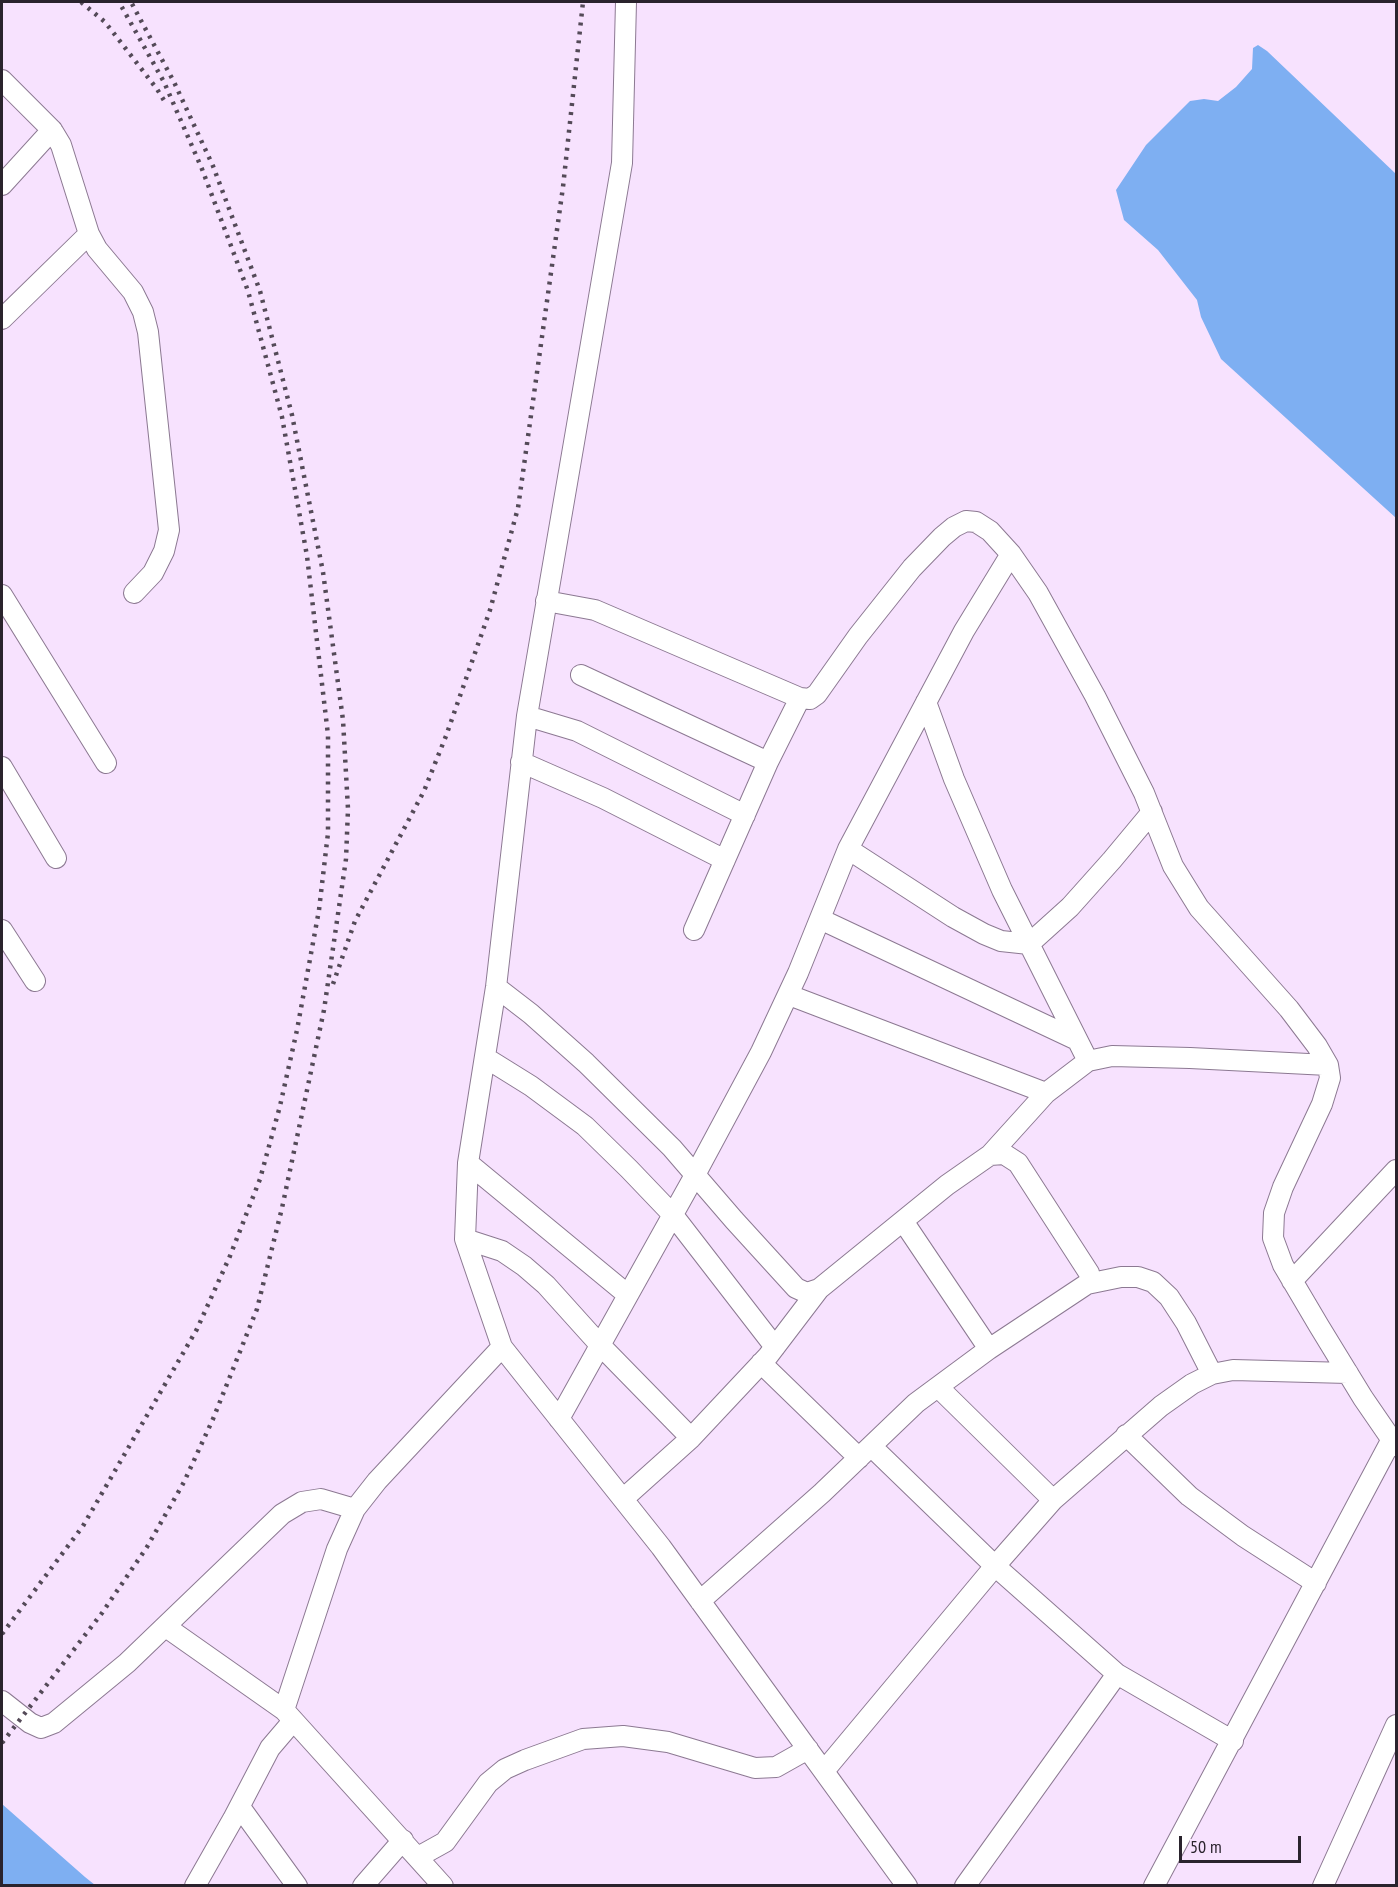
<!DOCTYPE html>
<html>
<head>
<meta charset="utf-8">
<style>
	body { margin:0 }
	#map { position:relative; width:1398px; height:1887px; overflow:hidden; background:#f7e2fe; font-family:"PT Sans Narrow",sans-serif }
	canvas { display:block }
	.frame { position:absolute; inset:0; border:3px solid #2a232d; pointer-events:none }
	.scale { position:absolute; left:1179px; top:1836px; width:122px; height:27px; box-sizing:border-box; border:3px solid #2a232d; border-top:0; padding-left:8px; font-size:18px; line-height:21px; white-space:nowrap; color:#2a232d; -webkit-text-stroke:4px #f7e2fe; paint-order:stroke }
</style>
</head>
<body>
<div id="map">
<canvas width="1398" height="1887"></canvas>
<div class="frame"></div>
<div class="scale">50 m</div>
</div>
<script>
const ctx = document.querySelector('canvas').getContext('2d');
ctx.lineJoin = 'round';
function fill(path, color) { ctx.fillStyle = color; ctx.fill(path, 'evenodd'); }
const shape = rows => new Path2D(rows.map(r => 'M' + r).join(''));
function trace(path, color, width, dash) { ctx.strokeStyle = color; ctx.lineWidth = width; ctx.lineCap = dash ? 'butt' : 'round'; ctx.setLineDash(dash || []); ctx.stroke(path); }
const water = shape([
	[1258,45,1267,51,1396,174,1396,518,1221,359,1201,317,1197,300,1158,250,1124,220,1116,190,1146,145,1190,101,1204,99,1218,101,1236,87,1252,69,1253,48],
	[2,1804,85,1877,95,1885,2,1885]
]);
const street = shape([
	[626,2,622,163,527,716,496,987,468,1163,465,1239,502,1347,661,1547,907,1886],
	[2,80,52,130,61,145,89,234,97,249,133,292,143,312,148,332,169,530,164,551,153,573,134,593],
	[2,185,52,130],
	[2,319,89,234],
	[2,595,106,763],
	[546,601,595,610,800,698,810,699,817,694,858,636,912,568,942,537,954,527,966,521,976,522,990,531,1011,554,1038,593,1095,696,1144,793,1173,866,1199,908,1289,1009,1317,1046,1328,1065,1330,1078,1322,1104,1283,1187,1274,1213,1273,1238,1283,1265,1319,1326,1363,1398,1396,1446],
	[581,675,768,762],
	[926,702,954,779,1002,890,1088,1061],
	[527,716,577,731,745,815],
	[521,762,603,798,725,860],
	[2,767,56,858],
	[848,849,953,917,984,934,1001,941,1029,944,1070,907,1112,860,1152,812],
	[820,919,1077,1040],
	[2,930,35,981],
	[694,930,768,762,800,698],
	[496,987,531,1014,586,1063,672,1148,734,1220,796,1288,807,1293,819,1289,947,1185,990,1155,1004,1154,1018,1163,1089,1273,1090,1279,1087,1284,989,1349,916,1403,822,1493,700,1601],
	[789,995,1046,1093],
	[486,1058,531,1086,585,1126,629,1169,673,1215,775,1347],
	[990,1155,1046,1093,1088,1061,1112,1056,1190,1058,1328,1065],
	[468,1163,628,1295],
	[903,1221,989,1349],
	[465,1239,502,1251,524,1266,546,1285,600,1345,691,1438],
	[1292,1281,1396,1170],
	[1087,1284,1121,1277,1138,1277,1153,1282,1169,1297,1186,1323,1212,1374],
	[761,1363,859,1458],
	[938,1387,1053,1500],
	[559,1419,695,1175,761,1052,798,973,848,849,964,631,1011,554],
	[1126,1435,1189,1496,1243,1536,1316,1583],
	[871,1446,995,1566,1117,1674,1233,1741],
	[623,1499,691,1438,768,1356,819,1289],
	[166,1627,284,1710,443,1886],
	[2,1701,30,1723,41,1728,54,1723,127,1663,282,1514,302,1502,321,1499,355,1509,377,1481,502,1347],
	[284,1710,337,1549,355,1509],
	[824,1771,995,1566,1053,1500,1161,1406,1192,1384,1212,1374,1233,1370,1348,1373],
	[240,1807,297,1886],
	[418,1857,445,1842,488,1783,505,1769,525,1760,583,1739,623,1736,668,1742,755,1768,776,1767,808,1749],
	[195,1886,233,1819,270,1748,293,1721],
	[363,1886,403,1840],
	[965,1886,1117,1674],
	[1154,1886,1392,1439],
	[1323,1886,1396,1725]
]);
const rail = shape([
	[81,2,105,22,157,89,165,102],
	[333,984,355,921,424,791,446,736,490,610,518,508,563,187,583,2],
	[2,1634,83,1526,197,1329,230,1256,260,1179,280,1106,297,1030,319,910,328,833,328,735,307,556,282,417,248,291,202,169,164,82,119,2],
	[2,1743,102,1613,147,1547,184,1482,213,1419,257,1309,282,1208,324,1010,346,859,348,809,343,720,323,572,292,415,260,291,213,166,174,82,131,2]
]);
fill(water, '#7eaff2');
trace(street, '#8c7992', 22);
trace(street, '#fff', 20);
trace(rail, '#544a58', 4.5, [3, 6]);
</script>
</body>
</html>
